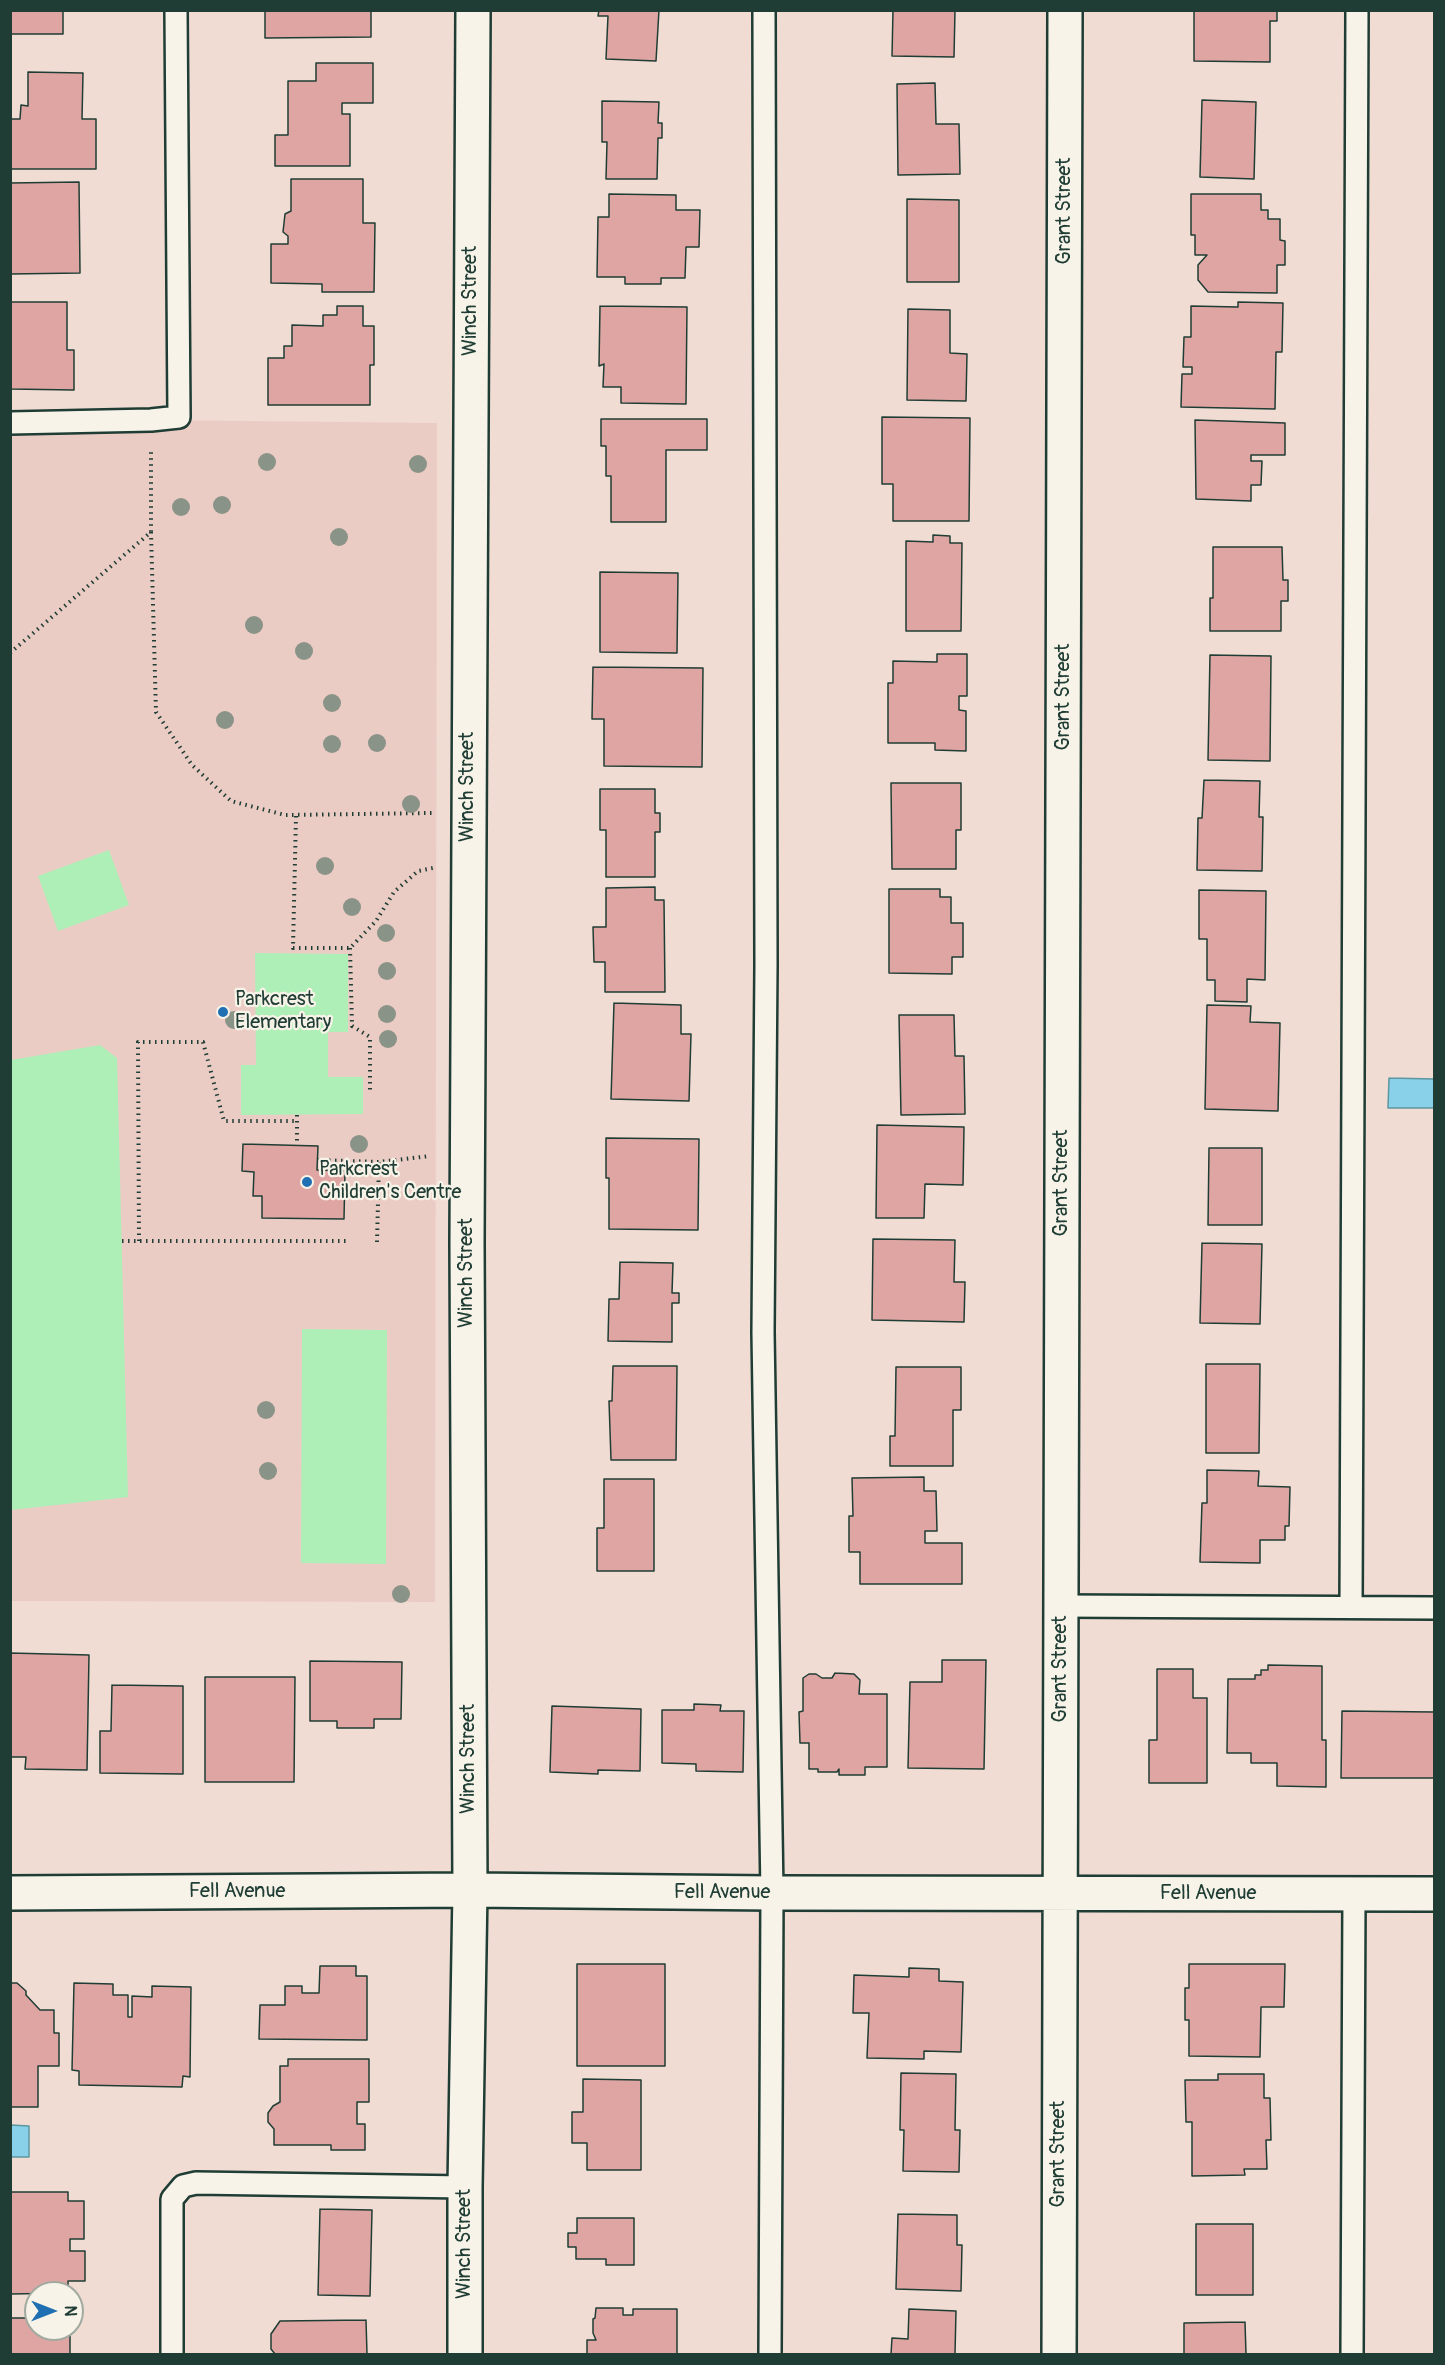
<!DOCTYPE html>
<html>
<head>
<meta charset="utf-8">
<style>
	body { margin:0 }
	#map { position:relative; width:1445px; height:2365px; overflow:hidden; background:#f0dcd3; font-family:Pangolin,sans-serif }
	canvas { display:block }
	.frame { position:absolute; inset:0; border:12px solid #1f3d34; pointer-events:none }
	.north { position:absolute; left:24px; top:2281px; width:60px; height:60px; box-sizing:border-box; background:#f7f3e8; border:2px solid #a1aaa0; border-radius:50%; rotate:90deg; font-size:16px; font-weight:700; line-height:24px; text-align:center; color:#1f3d34 }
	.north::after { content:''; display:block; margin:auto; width:21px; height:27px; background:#1f6fb2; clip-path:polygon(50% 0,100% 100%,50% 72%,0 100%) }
</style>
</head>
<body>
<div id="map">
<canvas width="1445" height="2365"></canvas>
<div class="frame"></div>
<div class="north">N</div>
</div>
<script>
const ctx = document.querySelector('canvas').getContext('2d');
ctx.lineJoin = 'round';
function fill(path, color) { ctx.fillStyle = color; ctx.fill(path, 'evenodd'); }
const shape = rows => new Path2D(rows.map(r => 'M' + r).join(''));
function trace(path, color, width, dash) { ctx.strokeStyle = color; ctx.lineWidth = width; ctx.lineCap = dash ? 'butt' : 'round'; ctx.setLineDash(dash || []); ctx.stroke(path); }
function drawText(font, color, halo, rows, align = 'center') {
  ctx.font = font + ' Pangolin,sans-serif'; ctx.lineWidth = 4.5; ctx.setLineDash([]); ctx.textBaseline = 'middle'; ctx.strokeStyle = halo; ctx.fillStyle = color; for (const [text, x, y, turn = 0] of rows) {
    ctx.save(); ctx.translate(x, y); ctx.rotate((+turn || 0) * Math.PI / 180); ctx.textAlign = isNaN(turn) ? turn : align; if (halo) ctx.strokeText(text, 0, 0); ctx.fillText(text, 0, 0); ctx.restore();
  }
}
const built = shape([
	[151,420,437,423,435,1602,11,1601,10,421]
]);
const green = shape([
	[109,850,129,905,58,931,38,876],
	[255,953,348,954,348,1032,328,1032,328,1077,363,1077,363,1114,241,1115,241,1065,256,1065],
	[100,1045,117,1058,128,1497,11,1510,11,1060],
	[302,1329,387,1330,386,1564,301,1563]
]);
const water = shape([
	[1389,1078,1434,1079,1434,1108,1388,1108,1389,1078],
	[11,2125,29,2126,29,2157,11,2157,11,2125]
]);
const building = shape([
	[10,10,63,10,63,34,10,34,10,10],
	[265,10,371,10,371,37,265,38,265,10],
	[599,10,659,10,656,61,606,59,608,16,598,16,599,10],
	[893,10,955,10,954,57,892,56,893,10],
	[1194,10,1277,10,1277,21,1270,21,1270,62,1194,61,1194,10],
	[316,63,373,63,373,103,342,103,342,114,350,114,350,166,275,166,275,135,288,135,288,81,316,81,316,63],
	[28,72,83,73,82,119,96,119,96,169,10,169,10,119,20,119,21,105,28,106,28,72],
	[935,83,936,124,959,124,960,174,898,175,897,84,935,83],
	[1202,100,1256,102,1254,179,1200,177,1202,100],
	[602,101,659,102,658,123,662,123,662,138,658,138,657,179,606,179,607,142,602,142,602,101],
	[291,179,363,179,363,223,375,223,374,292,322,292,322,284,271,283,271,244,288,244,288,236,283,232,285,214,291,211,291,179],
	[79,182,80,273,10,274,10,183,79,182],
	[609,194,676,195,676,210,700,210,699,247,686,247,685,278,661,278,661,284,625,284,625,277,597,277,598,217,609,217,609,194],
	[1191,194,1261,194,1261,210,1268,210,1268,219,1280,219,1280,240,1285,241,1285,265,1277,265,1277,293,1208,292,1198,280,1198,265,1207,255,1195,255,1195,235,1191,235,1191,194],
	[907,199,959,200,959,282,907,282,907,199],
	[10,302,67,302,67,350,74,350,74,390,10,389,10,302],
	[1238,302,1283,303,1282,352,1276,352,1275,409,1181,407,1182,374,1192,374,1192,367,1183,367,1184,337,1191,337,1191,306,1238,307,1238,302],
	[337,306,363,306,363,326,374,326,374,365,370,365,370,405,268,405,268,358,284,358,284,346,292,346,292,325,323,326,323,315,337,315,337,306],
	[600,306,687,307,686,404,621,403,621,387,603,387,604,364,599,366,600,306],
	[908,309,950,310,950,353,967,354,966,401,907,400,908,309],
	[882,417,970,418,969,521,893,521,893,484,882,484,882,417],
	[601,419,707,419,707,450,666,450,666,522,611,522,611,476,606,476,606,446,601,446,601,419],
	[1195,420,1285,423,1285,455,1251,455,1251,461,1262,461,1261,485,1251,485,1251,501,1196,499,1195,420],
	[933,535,950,536,950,543,962,543,961,631,906,631,906,541,933,542,933,535],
	[1213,547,1282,547,1283,580,1288,580,1288,601,1281,601,1281,631,1210,631,1210,598,1213,598,1213,547],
	[600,572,678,573,677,653,600,652,600,572],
	[937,654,967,654,967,696,959,696,959,710,966,711,966,751,935,750,935,743,888,743,888,683,893,683,893,661,937,662,937,654],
	[1210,655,1271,656,1270,761,1208,760,1210,655],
	[593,667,703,668,702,767,604,766,604,719,592,719,593,667],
	[1204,780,1260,781,1259,817,1263,817,1262,871,1197,870,1198,818,1202,818,1204,780],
	[891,783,961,783,961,830,956,830,956,869,892,869,891,783],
	[600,789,655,789,655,813,660,813,660,832,655,832,655,877,606,877,606,830,600,830,600,789],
	[655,887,655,900,664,900,665,992,605,992,605,962,594,962,593,927,606,927,606,888,655,887],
	[889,889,940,889,940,897,951,897,951,923,963,923,963,957,952,957,952,974,889,973,889,889],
	[1199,890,1266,891,1265,980,1247,979,1247,1002,1215,1001,1215,980,1207,980,1207,939,1199,939,1199,890],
	[614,1003,681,1005,681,1034,691,1034,689,1101,611,1099,614,1003],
	[1207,1005,1251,1006,1250,1022,1280,1023,1278,1111,1205,1109,1207,1005],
	[899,1015,954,1015,955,1056,964,1056,965,1114,901,1115,899,1015],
	[877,1125,964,1127,963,1185,925,1184,924,1218,876,1218,877,1125],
	[606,1138,699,1139,698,1230,609,1229,609,1178,606,1178,606,1138],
	[243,1144,318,1146,317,1170,345,1171,344,1219,262,1218,262,1196,253,1196,254,1172,242,1171,243,1144],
	[1209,1148,1262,1148,1262,1225,1208,1225,1209,1148],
	[873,1239,955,1240,954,1282,965,1282,964,1322,872,1320,873,1239],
	[1202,1243,1262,1244,1260,1324,1200,1323,1202,1243],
	[620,1262,673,1263,672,1293,679,1293,679,1303,672,1303,672,1342,608,1341,609,1299,619,1299,620,1262],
	[1206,1364,1260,1364,1259,1453,1206,1453,1206,1364],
	[613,1366,677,1366,676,1460,611,1460,609,1401,612,1401,613,1366],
	[896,1367,961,1367,961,1410,953,1410,953,1466,890,1466,890,1436,895,1436,896,1367],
	[1207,1470,1259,1471,1258,1486,1290,1487,1289,1526,1285,1526,1285,1540,1260,1540,1260,1563,1200,1562,1202,1503,1207,1503,1207,1470],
	[924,1477,924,1491,936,1491,937,1531,925,1531,925,1543,962,1543,962,1584,860,1584,860,1552,849,1552,849,1516,853,1516,852,1478,924,1477],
	[604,1479,654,1479,654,1571,597,1571,597,1528,604,1528,604,1479],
	[10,1653,89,1655,87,1770,25,1769,26,1757,10,1757,10,1653],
	[942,1660,986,1660,984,1769,908,1768,910,1682,942,1682,942,1660],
	[310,1661,402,1662,401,1719,374,1719,374,1728,337,1728,337,1721,310,1721,310,1661],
	[1268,1665,1322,1666,1322,1740,1326,1740,1326,1787,1277,1786,1277,1763,1251,1763,1251,1753,1227,1753,1228,1679,1255,1679,1255,1675,1261,1675,1261,1670,1268,1670,1268,1665],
	[1157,1669,1193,1669,1193,1698,1207,1698,1207,1783,1149,1783,1149,1740,1157,1740,1157,1669],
	[835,1673,854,1674,860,1680,859,1694,887,1694,887,1767,865,1767,865,1775,839,1775,839,1769,837,1772,818,1772,818,1769,809,1769,809,1743,800,1743,799,1712,803,1711,803,1678,809,1674,816,1674,822,1678,832,1678,835,1673],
	[205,1677,295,1677,294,1782,205,1782,205,1677],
	[112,1685,183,1686,183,1774,100,1773,100,1731,111,1731,112,1685],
	[694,1704,721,1705,720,1711,744,1711,743,1772,696,1771,696,1764,662,1763,662,1710,694,1710,694,1704],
	[552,1706,641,1709,640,1771,598,1770,598,1774,550,1772,552,1706],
	[1342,1711,1434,1712,1434,1778,1341,1778,1342,1711],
	[577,1964,665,1964,665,2066,577,2066,577,1964],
	[1189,1964,1285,1964,1284,2007,1261,2007,1260,2057,1189,2056,1189,2020,1185,2020,1185,1988,1189,1988,1189,1964],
	[320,1966,356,1966,356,1976,367,1976,367,2040,259,2039,260,2005,285,2005,285,1986,302,1986,302,1993,319,1993,320,1966],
	[909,1968,939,1969,939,1981,963,1982,961,2052,924,2051,924,2059,867,2058,869,2013,853,2013,854,1975,909,1977,909,1968],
	[10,1983,17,1983,26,1991,26,1995,40,2010,54,2010,54,2033,59,2033,59,2066,38,2066,38,2107,10,2107,10,1983],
	[74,1983,113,1984,113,1995,128,1995,128,2017,132,2017,132,1996,152,1997,152,1986,191,1987,190,2077,183,2076,182,2087,79,2085,79,2071,72,2070,74,1983],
	[288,2059,369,2059,369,2102,357,2102,357,2124,365,2124,365,2150,331,2150,331,2145,274,2145,274,2129,268,2122,268,2113,273,2106,280,2102,280,2066,288,2066,288,2059],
	[901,2073,956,2074,955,2130,960,2130,959,2172,903,2171,904,2130,900,2130,901,2073],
	[1218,2074,1264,2074,1264,2098,1270,2098,1271,2140,1266,2140,1267,2169,1244,2169,1245,2175,1192,2176,1192,2122,1186,2122,1185,2080,1218,2080,1218,2074],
	[583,2079,641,2080,641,2170,587,2170,587,2143,572,2143,572,2112,583,2112,583,2079],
	[10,2192,68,2192,68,2201,84,2201,84,2239,70,2239,70,2251,85,2251,85,2281,68,2281,68,2293,10,2294,10,2192],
	[320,2209,372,2210,370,2296,318,2295,320,2209],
	[898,2214,957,2215,957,2245,962,2245,961,2291,896,2289,898,2214],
	[577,2218,634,2218,634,2265,606,2265,606,2259,576,2259,576,2247,568,2247,568,2233,577,2233,577,2218],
	[1196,2224,1253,2224,1253,2295,1196,2295,1196,2224],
	[596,2308,623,2308,623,2315,633,2315,633,2309,677,2309,677,2354,587,2354,587,2340,596,2340,593,2333,593,2319,595,2318,596,2308],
	[909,2309,956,2311,955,2354,891,2354,892,2338,908,2339,909,2309],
	[10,2318,36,2318,36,2329,70,2329,70,2354,10,2354,10,2318],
	[366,2320,367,2354,275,2354,271,2349,271,2334,280,2321,366,2320],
	[1245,2322,1246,2354,1184,2354,1184,2323,1245,2322]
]);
const path = shape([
	[151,532,156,712,192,765,231,801,285,815,433,813],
	[10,653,151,532,151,449],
	[296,816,293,948,350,948,376,921,394,892,418,871,433,868],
	[350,948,352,1026,370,1037,370,1093],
	[297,1115,297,1146],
	[317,1160,379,1162,430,1156],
	[122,1241,348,1241],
	[139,1241,138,1042,203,1042,224,1121,297,1121],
	[377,1242,379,1162]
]);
const lane = shape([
	[764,10,766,965,763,1332,772,1893,770,2354],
	[10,423,151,420,179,417,176,10],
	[1061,1606,1434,1608],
	[1351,1606,1357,10],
	[172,2354,172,2199,183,2186,196,2183,465,2187],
	[1352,2354,1354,1894]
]);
const street = shape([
	[10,1893,470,1890,772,1893,1434,1894],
	[465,2354,465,2187,470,1890,467,1242,473,10],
	[1059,2354,1065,10]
]);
const trees = [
	[267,462],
	[418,464],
	[222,505],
	[181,507],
	[339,537],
	[254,625],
	[304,651],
	[332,703],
	[225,720],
	[377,743],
	[332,744],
	[411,804],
	[325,866],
	[352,907],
	[386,933],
	[387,971],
	[387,1014],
	[234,1020],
	[388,1039],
	[359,1144],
	[266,1410],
	[268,1471],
	[401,1594]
];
const markers = [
	[223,1012,6,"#1f6fb2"],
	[307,1182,6,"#1f6fb2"]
];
const streetNames = [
	["Grant Street",1065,211,-90],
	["Winch Street",471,301,-90],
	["Grant Street",1064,697,-90],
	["Winch Street",468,787,-90],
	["Grant Street",1062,1183,-90],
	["Winch Street",467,1273,-90],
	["Grant Street",1061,1669,-90],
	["Winch Street",469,1759,-90],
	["Fell Avenue",237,1892],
	["Fell Avenue",722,1893],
	["Fell Avenue",1208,1894],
	["Grant Street",1059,2154,-90],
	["Winch Street",465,2244,-90]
];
const poiNames = [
	["Parkcrest",235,1000],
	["Elementary",235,1023],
	["Parkcrest",319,1170],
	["Children's Centre",319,1193]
];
fill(built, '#ebccc4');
fill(green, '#aeefb7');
fill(water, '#88d1e9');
trace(water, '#5e96a1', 1.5);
fill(building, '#dfa5a2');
trace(building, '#1f3d34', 1.5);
trace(lane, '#1f3d34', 26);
trace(street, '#1f3d34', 38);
trace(path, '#1f3d34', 4, [1.5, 4.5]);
trace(lane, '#f7f3e8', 21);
trace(street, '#f7f3e8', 33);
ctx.fillStyle = '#899387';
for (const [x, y] of trees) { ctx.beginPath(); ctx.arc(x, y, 9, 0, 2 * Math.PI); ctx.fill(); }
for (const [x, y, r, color] of markers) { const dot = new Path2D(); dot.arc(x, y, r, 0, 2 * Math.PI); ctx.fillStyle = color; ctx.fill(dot); trace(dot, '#f7f3e8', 2); }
drawText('20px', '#1f3d34', '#f7f3e8', streetNames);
drawText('20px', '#1f3d34', '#f7f3e8', poiNames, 'left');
</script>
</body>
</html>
